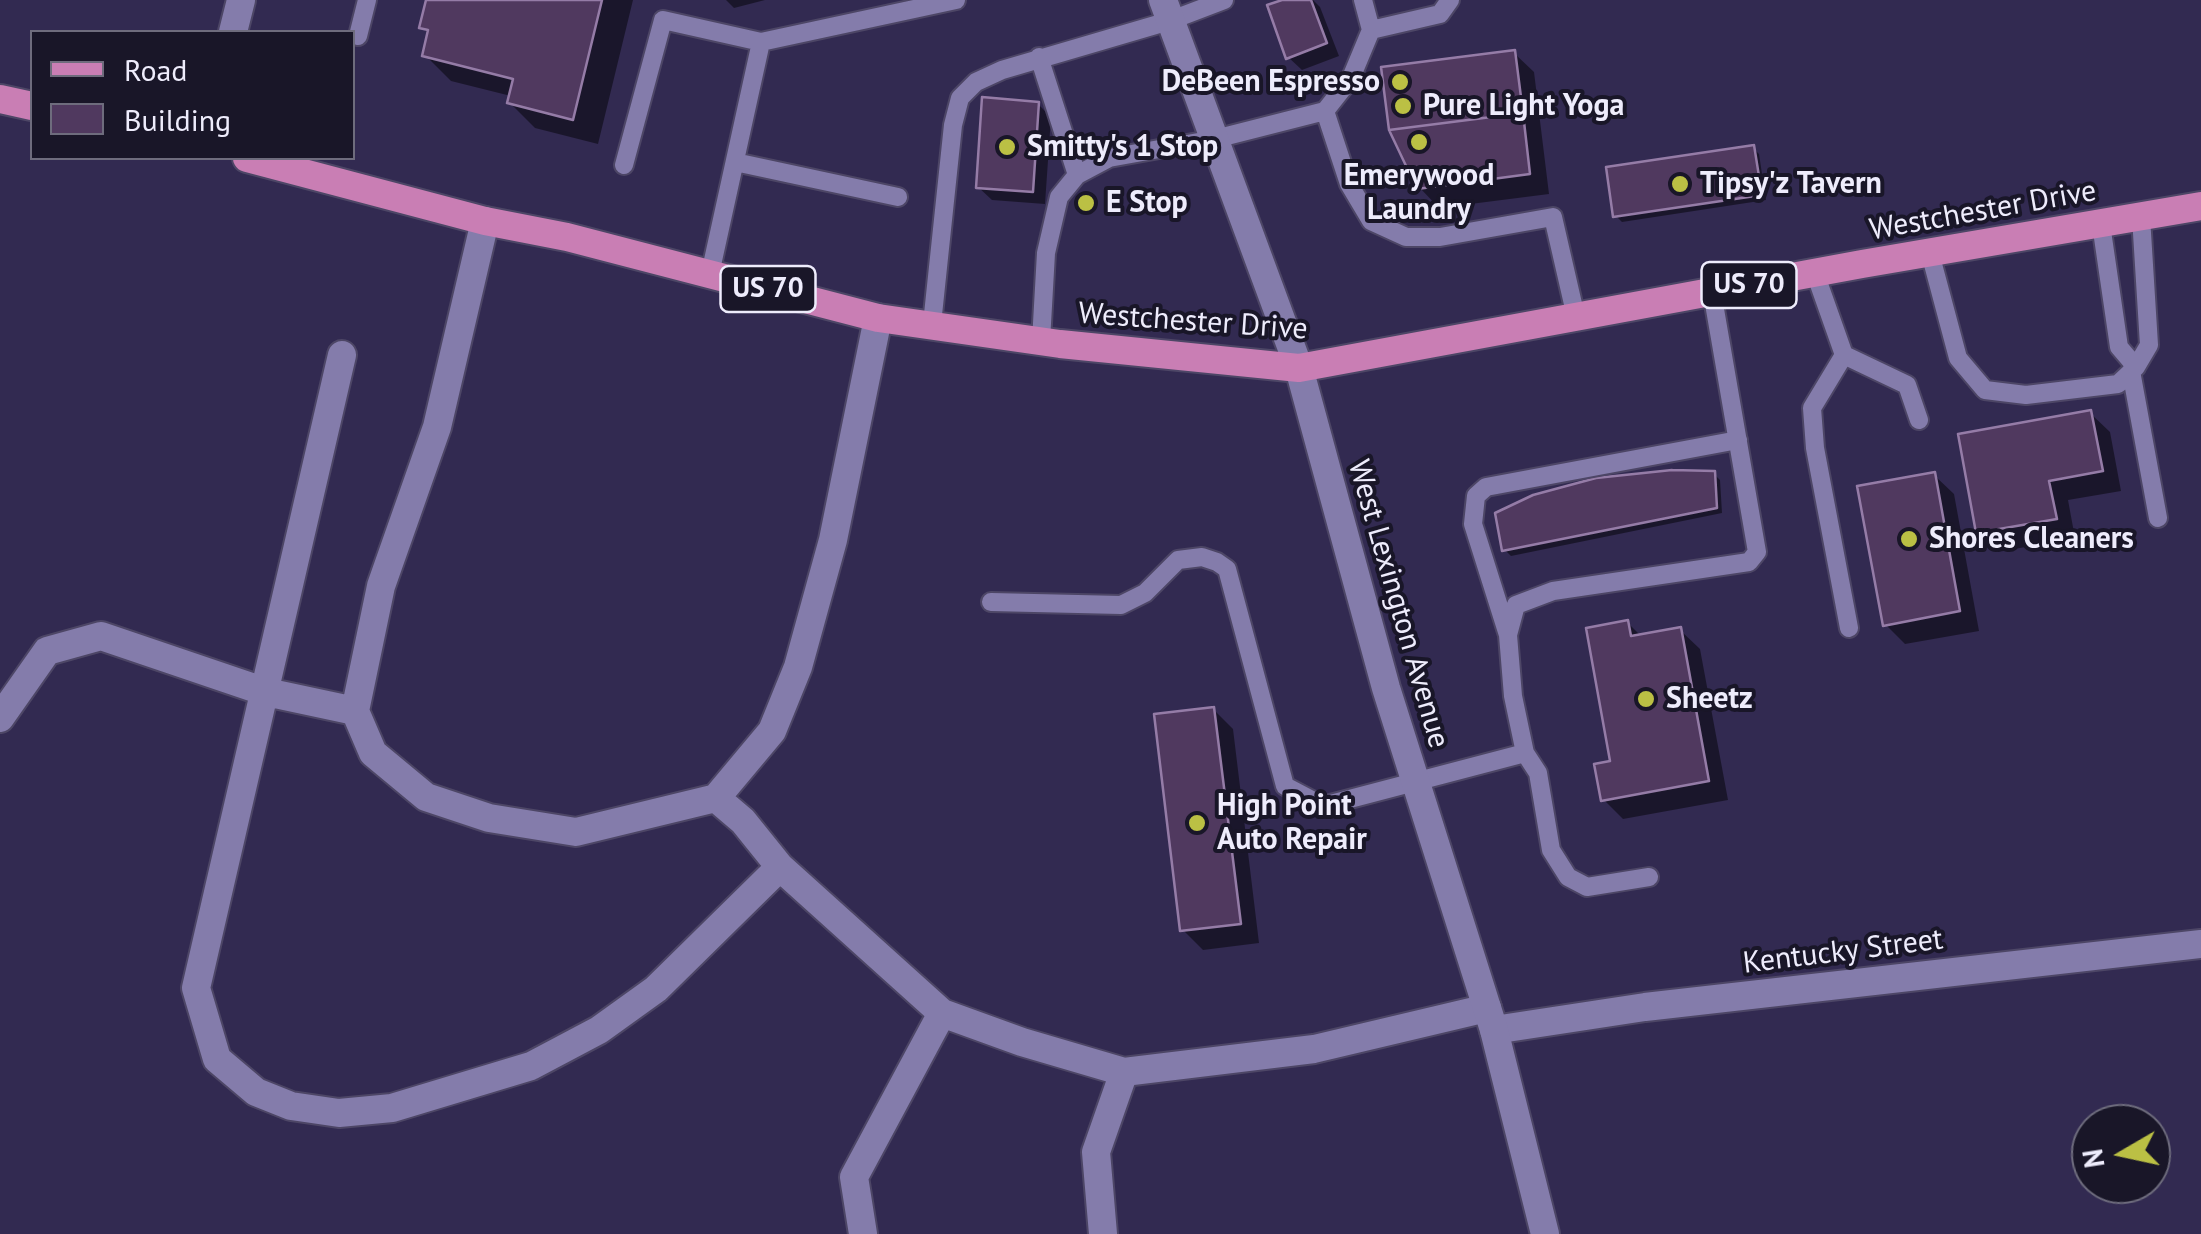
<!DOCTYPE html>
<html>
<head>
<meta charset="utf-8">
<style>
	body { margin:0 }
	#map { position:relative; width:2201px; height:1234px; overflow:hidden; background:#322a51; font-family:"PT Sans",sans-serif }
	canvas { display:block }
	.legend { position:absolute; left:30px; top:30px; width:325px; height:130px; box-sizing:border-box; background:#191628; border:2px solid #6e6c7d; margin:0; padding:12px 18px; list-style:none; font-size:30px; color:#eeecfc }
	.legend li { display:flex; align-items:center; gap:20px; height:50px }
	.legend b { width:50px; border:2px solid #6e6c7d }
	.north { position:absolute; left:2071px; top:1104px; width:100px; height:100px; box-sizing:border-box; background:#191628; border:2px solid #6e6c7d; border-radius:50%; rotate:261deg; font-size:28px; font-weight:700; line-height:40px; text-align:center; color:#eeecfc }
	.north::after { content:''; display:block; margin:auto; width:35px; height:45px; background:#bbc044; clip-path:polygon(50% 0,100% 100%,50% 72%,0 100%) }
</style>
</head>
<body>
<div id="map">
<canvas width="2201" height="1234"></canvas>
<ul class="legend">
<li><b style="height:12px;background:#c97eb4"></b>Road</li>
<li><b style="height:28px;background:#50395f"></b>Building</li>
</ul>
<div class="north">N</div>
</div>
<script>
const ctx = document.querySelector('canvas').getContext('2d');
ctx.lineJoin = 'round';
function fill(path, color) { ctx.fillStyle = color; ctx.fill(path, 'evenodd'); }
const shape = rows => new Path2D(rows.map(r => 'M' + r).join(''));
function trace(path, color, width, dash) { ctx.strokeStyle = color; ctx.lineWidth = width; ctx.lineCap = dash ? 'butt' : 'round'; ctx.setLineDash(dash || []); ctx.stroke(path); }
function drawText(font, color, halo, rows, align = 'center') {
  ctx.font = font + ' "PT Sans",sans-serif'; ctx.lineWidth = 8; ctx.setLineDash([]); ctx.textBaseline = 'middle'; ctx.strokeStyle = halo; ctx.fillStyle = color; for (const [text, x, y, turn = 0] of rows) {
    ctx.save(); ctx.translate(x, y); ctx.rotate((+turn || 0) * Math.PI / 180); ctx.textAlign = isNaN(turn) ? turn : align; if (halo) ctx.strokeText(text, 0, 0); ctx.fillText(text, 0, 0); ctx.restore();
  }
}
const shadow = shape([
	[429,0,633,0,598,144,535,128,509,102,511,96,451,81,425,55,430,35,422,27],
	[726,0,765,0,734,8],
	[1289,0,1313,0,1320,7,1339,56,1302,70,1288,57],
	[1514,53,1534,72,1549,194,1439,208,1419,187],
	[1038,104,1051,117,1045,204,992,200,978,187],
	[1753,148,1759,154,1766,200,1622,222,1616,216],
	[2090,413,2110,432,2121,491,2068,500,2075,538,1998,552,1978,532],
	[1714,474,1720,480,1722,513,1511,556,1505,550],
	[1934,475,1954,494,1979,631,1905,644,1885,624],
	[1628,623,1642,637,1680,630,1700,649,1728,800,1623,819,1603,799,1613,763],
	[1213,709,1233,729,1259,943,1203,950,1183,930]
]);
const building = shape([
	[426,0,602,0,573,120,507,103,513,79,422,56,428,30,419,28,426,0],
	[1282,0,1311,0,1327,43,1286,59,1267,5,1282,0],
	[1515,50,1523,113,1389,130,1381,67,1515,50],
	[982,97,1039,102,1033,192,976,188,982,97],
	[1523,113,1530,174,1417,189,1389,130,1523,113],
	[1754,145,1762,195,1613,217,1606,167,1754,145],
	[2091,410,2103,471,2049,481,2057,519,1976,533,1958,434,2091,410],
	[1672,470,1715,471,1717,508,1502,551,1495,513,1533,495,1596,478,1672,470],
	[1935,472,1960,611,1883,626,1857,486,1935,472],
	[1628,620,1631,636,1681,627,1709,781,1601,801,1594,764,1610,761,1586,628,1628,620],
	[1214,707,1241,924,1180,931,1154,714,1214,707]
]);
const service = shape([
	[1363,0,1371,30],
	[358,36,367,0],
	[1039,57,1077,175],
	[1325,111,1351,78,1371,30,1440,14,1450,0],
	[735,162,898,197],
	[624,165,663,20,761,42],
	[2101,224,2119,347,2136,367],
	[1930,253,1958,358,1985,390,2026,395,2118,384,2136,367,2149,345,2141,217],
	[1815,273,1844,355,1907,385,1919,420],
	[710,274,761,42,956,0],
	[932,324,953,125,960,98,976,82,1002,70,1169,21,1224,0],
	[1041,341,1046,253,1059,197,1077,175,1109,158,1215,139,1325,111,1349,184,1371,221,1406,237,1440,237,1553,217,1576,317],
	[1844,355,1812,408,1815,448,1849,628],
	[2131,371,2158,518],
	[991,602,1121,605,1145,593,1178,560,1202,557,1217,562,1227,569,1285,786,1323,806,1525,753,1538,773,1551,850,1568,877,1587,887,1649,877],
	[1508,635,1473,524,1476,496,1486,487,1738,440],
	[1525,753,1513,696,1508,635,1516,605,1553,591,1749,562,1757,552,1712,292]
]);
const minor = shape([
	[233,32,241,0],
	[485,221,437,427,381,586,355,711,373,753,426,797,489,818,576,832,716,798,743,821,780,867,942,1013,854,1177,863,1234],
	[342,355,196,988,217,1059,256,1092,291,1106,339,1113,392,1108,531,1066,599,1030,656,989,780,867],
	[0,718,47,651,101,636,266,692,355,711],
	[716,798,772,731,798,667,833,540,878,318],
	[942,1013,1022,1042,1124,1072,1314,1049,1487,1008],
	[1494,1030,1645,1007,2201,944],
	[1103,1234,1096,1152,1124,1072]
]);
const tertiary = shape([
	[1163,0,1299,368,1386,688,1494,1030,1545,1234]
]);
const primary = shape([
	[0,99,32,106],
	[247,158,485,221,567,237,878,318,1060,344,1299,368,1862,264,2201,206]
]);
const markers = [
	[1400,82,10,"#bbc044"],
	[1403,106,10,"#bbc044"],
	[1419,142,10,"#bbc044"],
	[1007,147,10,"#bbc044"],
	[1680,184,10,"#bbc044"],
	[1086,203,10,"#bbc044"],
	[1909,539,10,"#bbc044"],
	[1646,699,10,"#bbc044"],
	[1197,823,10,"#bbc044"]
];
const shields = [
	[1749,285,95],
	[768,289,95]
];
const shieldNames = [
	["US 70",1749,285],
	["US 70",768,289]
];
const poiNames = [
	["DeBeen Espresso",1380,82,"right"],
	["Pure Light Yoga",1423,106],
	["Smitty's 1 Stop",1027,147],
	["Emerywood",1419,176,"center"],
	["Laundry",1419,210,"center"],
	["Tipsy'z Tavern",1700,184],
	["E Stop",1106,203],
	["Shores Cleaners",1929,539],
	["Sheetz",1666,699],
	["High Point",1217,806],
	["Auto Repair",1217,840]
];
const streetNames = [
	["Westchester Drive",1983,211,-10],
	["Westchester Drive",1193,322,4],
	["West Lexington Avenue",1398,604,74],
	["Kentucky Street",1843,952,-7]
];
fill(shadow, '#0007');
fill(building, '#50395f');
trace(building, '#957ca7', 2.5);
trace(service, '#4d4666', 22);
trace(minor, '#4d4666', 32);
trace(tertiary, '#4d4666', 32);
trace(primary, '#4d4666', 32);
trace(service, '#847cab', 18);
trace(minor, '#847cab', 28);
trace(tertiary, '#847cab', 28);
trace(primary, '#c97eb4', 28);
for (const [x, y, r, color] of markers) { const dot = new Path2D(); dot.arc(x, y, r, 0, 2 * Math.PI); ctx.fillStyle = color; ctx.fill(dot); trace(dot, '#191628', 4); }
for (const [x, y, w] of shields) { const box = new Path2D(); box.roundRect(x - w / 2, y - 23, w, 46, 8); ctx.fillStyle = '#191628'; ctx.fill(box); trace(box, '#eeecfc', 2.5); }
drawText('bold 28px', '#eeecfc', null, shieldNames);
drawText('bold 30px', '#eeecfc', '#191628', poiNames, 'left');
drawText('30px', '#eeecfc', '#191628', streetNames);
</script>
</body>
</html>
